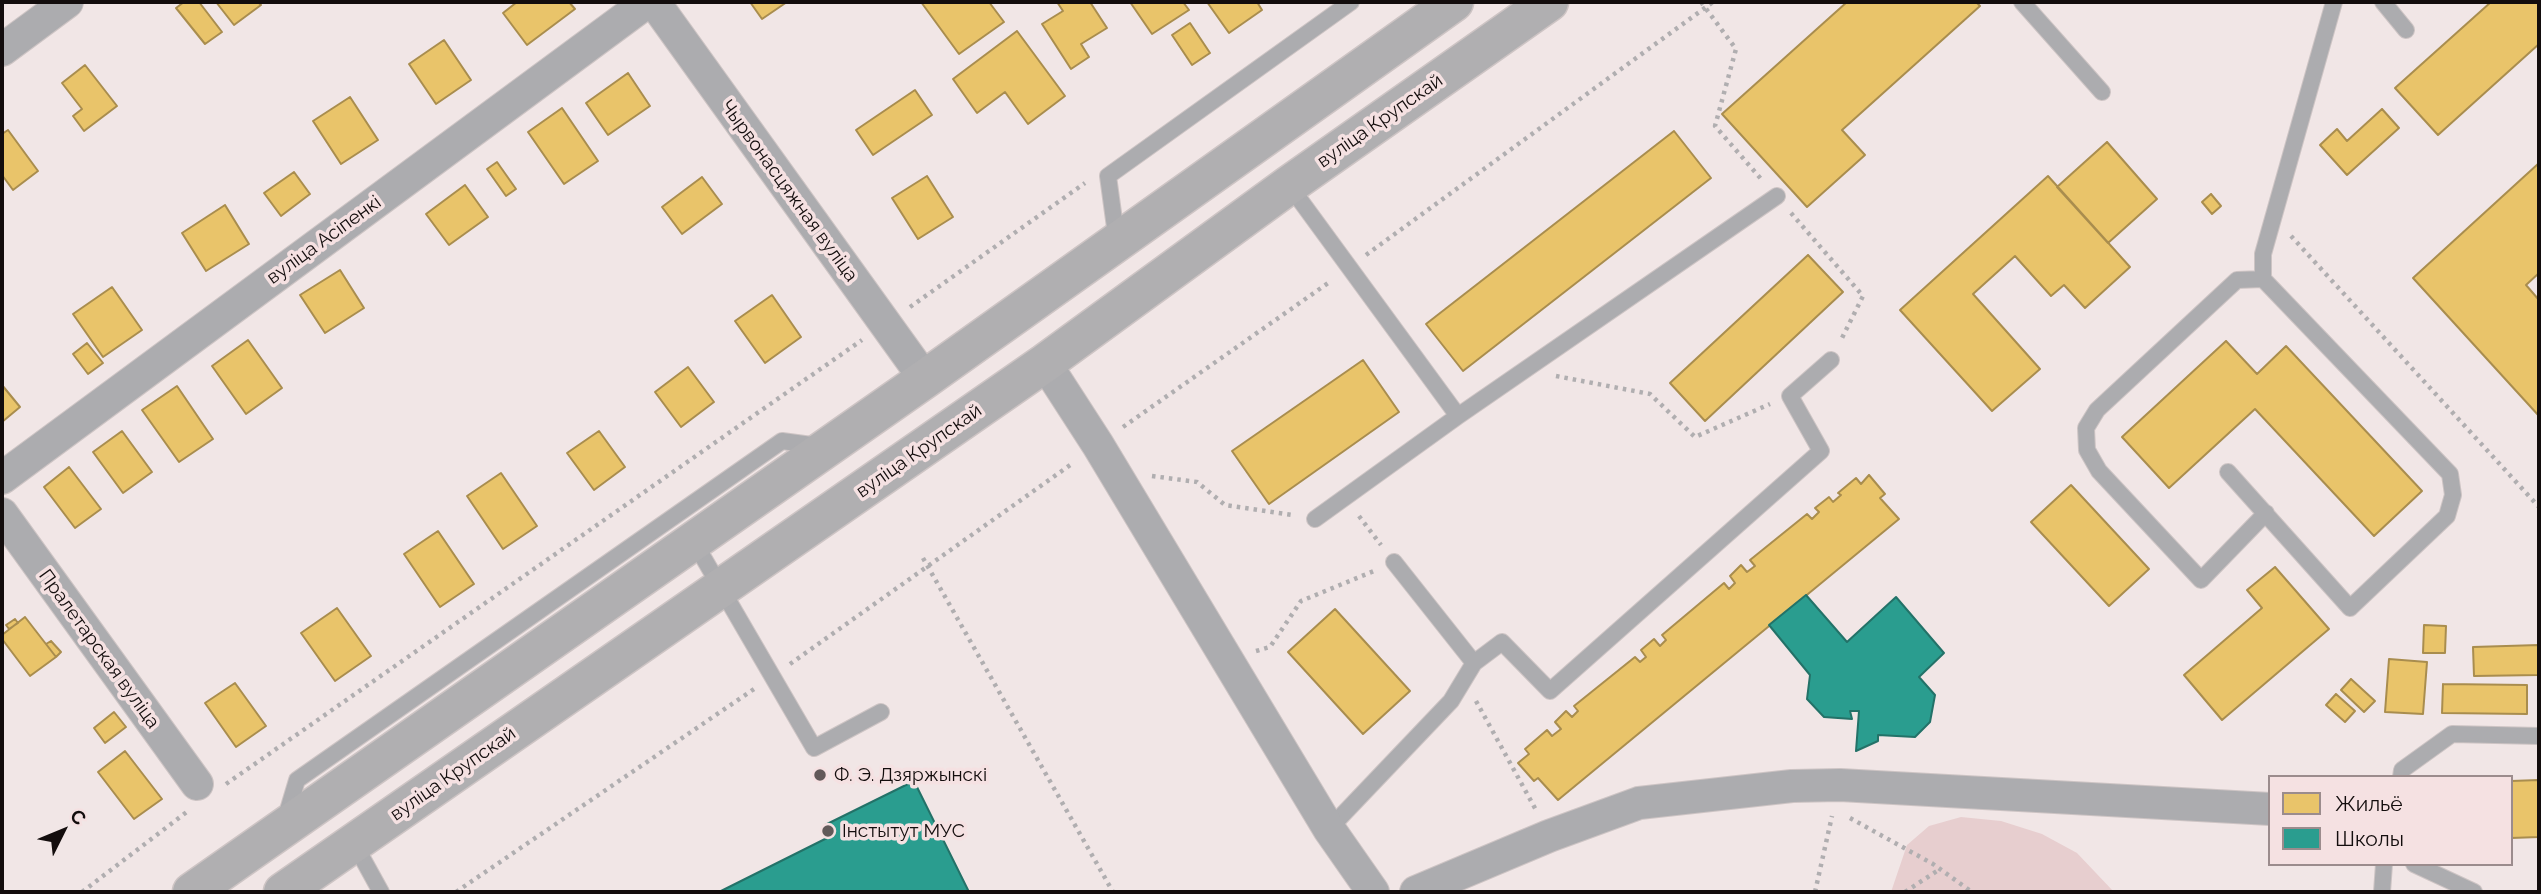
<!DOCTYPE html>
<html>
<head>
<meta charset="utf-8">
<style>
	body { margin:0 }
	#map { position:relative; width:2541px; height:894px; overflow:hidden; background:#f1e6e6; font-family:Raleway,sans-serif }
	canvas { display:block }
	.frame { position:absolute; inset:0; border:4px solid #130d0d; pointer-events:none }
	.legend { position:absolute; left:2268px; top:775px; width:245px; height:91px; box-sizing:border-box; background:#f5e1e2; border:2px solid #9b8c8d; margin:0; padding:9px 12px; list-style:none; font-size:21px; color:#130d0d }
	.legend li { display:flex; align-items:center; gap:14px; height:35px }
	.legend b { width:35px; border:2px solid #9b8c8d }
	.north { position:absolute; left:28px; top:796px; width:70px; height:70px; -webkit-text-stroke:5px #f5e1e2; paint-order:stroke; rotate:47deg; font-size:19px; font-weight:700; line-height:28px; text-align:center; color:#130d0d }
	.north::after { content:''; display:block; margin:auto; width:24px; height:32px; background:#130d0d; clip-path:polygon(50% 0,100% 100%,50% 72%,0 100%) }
</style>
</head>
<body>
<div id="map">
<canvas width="2541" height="894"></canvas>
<div class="frame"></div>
<ul class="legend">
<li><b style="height:19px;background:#e9c46a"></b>Жильё</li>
<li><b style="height:19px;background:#2a9d8f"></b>Школы</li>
</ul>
<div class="north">С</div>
</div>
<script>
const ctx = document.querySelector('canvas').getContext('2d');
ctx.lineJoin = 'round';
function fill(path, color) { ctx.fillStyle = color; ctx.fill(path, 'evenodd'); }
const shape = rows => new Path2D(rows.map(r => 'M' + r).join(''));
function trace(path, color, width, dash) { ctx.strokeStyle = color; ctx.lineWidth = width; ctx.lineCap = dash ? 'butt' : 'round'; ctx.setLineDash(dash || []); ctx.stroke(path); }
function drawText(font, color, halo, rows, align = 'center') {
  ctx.font = font + ' Raleway,sans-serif'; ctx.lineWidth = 7; ctx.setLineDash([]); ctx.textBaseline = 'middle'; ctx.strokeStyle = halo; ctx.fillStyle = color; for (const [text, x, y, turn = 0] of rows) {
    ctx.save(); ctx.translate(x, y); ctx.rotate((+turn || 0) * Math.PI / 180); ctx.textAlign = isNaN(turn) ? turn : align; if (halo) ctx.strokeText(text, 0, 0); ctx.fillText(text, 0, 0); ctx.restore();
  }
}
const green = shape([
	[1961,817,2001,821,2042,834,2077,853,2114,892,1891,892,1907,845,1929,826]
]);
const homes = shape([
	[184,2,199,2,222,32,205,44,176,8,184,2],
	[216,2,258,2,261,5,234,25,216,2],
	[517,2,569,2,575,9,527,45,503,13,517,2],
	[750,2,787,2,762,19,750,2],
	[921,2,989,2,1004,22,959,54,921,2],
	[1057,2,1090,2,1107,28,1081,44,1089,57,1071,69,1042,24,1063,11,1057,2],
	[1130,2,1183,2,1189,10,1152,34,1130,2],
	[1207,2,1257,2,1262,10,1229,33,1207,2],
	[1847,2,1976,2,1980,6,1842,130,1865,155,1807,207,1722,114,1847,2],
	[2491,2,2539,2,2539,44,2438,135,2395,88,2491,2],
	[1190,23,1210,53,1192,65,1172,35,1190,23],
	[1017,31,1065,96,1028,124,1005,92,977,113,953,79,1017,31],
	[444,40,471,80,436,104,409,64,444,40],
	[85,65,117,106,84,131,73,116,82,109,62,83,85,65],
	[628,73,650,106,608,135,586,103,628,73],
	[915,90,932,115,873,155,856,130,915,90],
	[350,97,378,140,341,164,313,121,350,97],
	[562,108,598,161,564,184,528,132,562,108],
	[2382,109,2399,128,2347,175,2320,145,2337,129,2347,141,2382,109],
	[8,130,38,171,13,190,2,175,2,134,8,130],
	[1674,131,1711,178,1463,371,1426,324,1674,131],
	[2107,142,2157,199,2108,243,2057,187,2107,142],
	[497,162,516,189,506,196,487,169,497,162],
	[2539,163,2539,273,2526,285,2539,300,2539,416,2413,278,2539,163],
	[294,172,310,194,281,216,264,193,294,172],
	[927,176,953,217,918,239,892,198,927,176],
	[2048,176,2130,267,2085,308,2064,285,2051,296,2015,256,1973,294,2040,369,1992,411,1900,310,2048,176],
	[702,177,722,204,682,234,662,207,702,177],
	[465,185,488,217,449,245,426,214,465,185],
	[2211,194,2221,206,2212,214,2202,202,2211,194],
	[225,205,249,244,206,271,182,233,225,205],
	[1808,255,1843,292,1705,421,1670,383,1808,255],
	[340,270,364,308,325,333,300,295,340,270],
	[112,287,142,330,103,357,73,314,112,287],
	[772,295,801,337,765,363,735,321,772,295],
	[248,340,282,388,246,414,212,366,248,340],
	[2226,341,2257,374,2286,346,2422,491,2374,536,2255,409,2169,488,2122,437,2226,341],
	[87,343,103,363,88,374,73,354,87,343],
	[1363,360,1399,412,1269,504,1232,451,1363,360],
	[688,367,714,402,681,427,655,392,688,367],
	[2,385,20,407,2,422,2,385],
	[177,386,213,439,179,462,142,410,177,386],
	[122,431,152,472,123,493,93,452,122,431],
	[599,431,625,467,594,490,567,453,599,431],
	[69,467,101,509,75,528,44,487,69,467],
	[501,473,537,526,503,549,467,496,501,473],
	[1869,475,1885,494,1880,498,1899,519,1558,800,1538,778,1534,781,1518,763,1529,754,1525,749,1547,730,1552,736,1561,729,1555,722,1566,711,1572,717,1578,711,1574,706,1635,657,1640,662,1646,657,1641,650,1654,639,1660,646,1666,640,1662,635,1724,583,1729,589,1735,583,1730,576,1741,565,1747,572,1755,566,1750,560,1807,514,1812,519,1819,512,1815,508,1829,497,1833,502,1841,495,1838,493,1856,478,1861,484,1869,475],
	[2071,485,2149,569,2109,606,2031,522,2071,485],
	[438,531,474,584,440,607,404,554,438,531],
	[2275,567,2329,629,2222,720,2184,675,2262,608,2247,590,2275,567],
	[337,608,371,656,335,681,301,633,337,608],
	[1335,609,1410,691,1363,734,1288,652,1335,609],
	[25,617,56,657,30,676,2,639,2,635,25,617],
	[15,619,18,623,9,629,6,625,15,619],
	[2424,625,2446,626,2445,653,2423,653,2424,625],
	[51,641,61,652,56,657,46,644,51,641],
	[2539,645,2539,675,2474,676,2473,647,2539,645],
	[2389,659,2427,662,2423,714,2385,712,2389,659],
	[2351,679,2375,701,2364,712,2341,690,2351,679],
	[235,683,266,726,236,747,205,703,235,683],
	[2443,684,2527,685,2527,714,2442,713,2443,684],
	[2336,694,2355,711,2345,722,2326,705,2336,694],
	[114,712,126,727,105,743,94,728,114,712],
	[125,751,162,799,134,819,98,772,125,751],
	[2539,780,2539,837,2511,838,2511,781,2539,780]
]);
const schools = shape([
	[1806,595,1847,642,1896,597,1944,653,1919,677,1935,695,1930,722,1915,737,1878,735,1878,741,1856,751,1859,711,1850,711,1852,719,1824,717,1807,699,1810,675,1769,625,1806,595],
	[914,781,969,892,719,892,831,836,825,825,914,781]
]);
const path = shape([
	[1701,2,1736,49,1715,126,1762,180],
	[1791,213,1863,296,1841,340],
	[2291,236,2539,507],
	[1366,255,1713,2],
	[910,307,1085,183],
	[1556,376,1650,394,1695,437,1770,404],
	[1123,427,1331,281],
	[1152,476,1197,482,1225,505,1292,515],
	[1359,516,1381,545],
	[923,558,1113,892],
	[1256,651,1270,647,1301,601,1374,571],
	[790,664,1073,463],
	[1476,701,1536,810],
	[226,784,862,340],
	[1850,818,1933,864,1972,892],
	[82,892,188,811],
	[456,892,754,689],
	[1815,892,1832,816],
	[1905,892,1940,869]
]);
const lane = shape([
	[2022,2,2102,92],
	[2383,2,2406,30],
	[1289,185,1458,416],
	[1117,242,1108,176,1351,2],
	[2263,279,2237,280,2097,410,2086,428,2087,450,2099,471,2201,580,2266,513],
	[2228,472,2350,608,2447,516,2453,495,2450,474,2263,279,2263,254,2334,2],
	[1315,519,1458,416,1777,196],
	[693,540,814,748,881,712],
	[1474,663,1502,642,1550,691,1821,451,1790,396,1831,360],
	[2401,777,2402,770,2452,734,2539,736],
	[285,820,297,780,782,441,819,446],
	[1329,829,1451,701,1474,663,1394,562],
	[354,843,381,892],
	[2414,864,2474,892],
	[2382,892,2384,864]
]);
const street = shape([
	[654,2,925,379],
	[2,50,67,2],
	[1045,363,1098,445,1329,829,1373,892],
	[2,478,647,2],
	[2,514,197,784],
	[1416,892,1549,836,1639,803,1792,786,1840,785,2270,809]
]);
const primary = shape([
	[192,892,925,379,1454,2],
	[283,892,1045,363,1289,185,1549,2]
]);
const markers = [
	[820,775,7,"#615959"],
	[828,831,7,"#615959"]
];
const streetNames = [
	["вуліца Крупскай",1380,121,-35],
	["Чырвонасцяжная вуліца",789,191,54],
	["вуліца Асіпенкі",324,240,-36],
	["вуліца Крупскай",919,451,-35],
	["Пралетарская вуліца",99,649,54],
	["вуліца Крупскай",453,774,-35]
];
const poiNames = [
	["Ф. Э. Дзяржынскі",834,775],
	["Інстытут МУС",842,831]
];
fill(green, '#e7cecf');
fill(homes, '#e9c46a');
trace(homes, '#a98d4e', 2);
fill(schools, '#2a9d8f');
trace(schools, '#237268', 2);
trace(lane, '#cdc4c4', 18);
trace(street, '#cdc4c4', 34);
trace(primary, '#cdc4c4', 41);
trace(path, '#b0aeb0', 4.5, [3.5, 5]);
trace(lane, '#acacaf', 16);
trace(street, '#acacaf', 32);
trace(primary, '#b0afb1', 38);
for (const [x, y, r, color] of markers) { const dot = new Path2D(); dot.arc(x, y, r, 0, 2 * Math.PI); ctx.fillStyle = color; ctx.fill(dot); trace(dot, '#f5e1e2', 2.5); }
drawText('19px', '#130d0d', '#f5e1e2', streetNames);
drawText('19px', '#130d0d', '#f5e1e2', poiNames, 'left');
</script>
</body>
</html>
